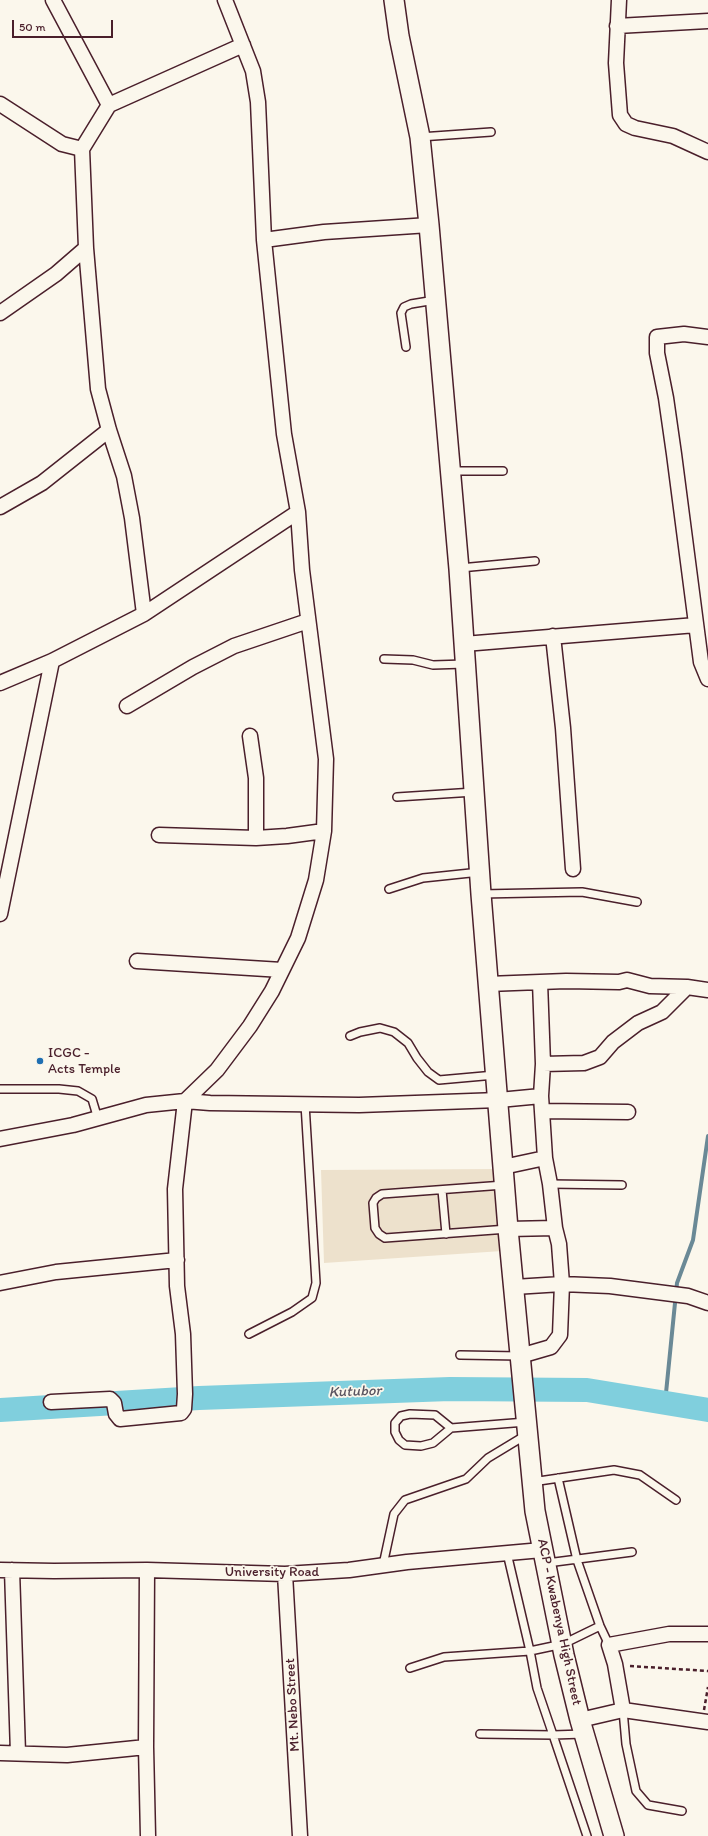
<!DOCTYPE html>
<html>
<head>
<meta charset="utf-8">
<style>
	body { margin:0 }
	#map { position:relative; width:708px; height:1836px; overflow:hidden; background:#fbf7ec; font-family:Itim,sans-serif }
	canvas { display:block }
	.scale { position:absolute; left:12px; top:20px; width:101px; height:18px; box-sizing:border-box; border:2px solid #4a1f2b; border-top:0; padding-left:5px; font-size:12px; line-height:14px; white-space:nowrap; color:#4a1f2b; -webkit-text-stroke:3px #fbf7ec; paint-order:stroke }
</style>
</head>
<body>
<div id="map">
<canvas width="708" height="1836"></canvas>
<div class="scale">50 m</div>
</div>
<script>
const ctx = document.querySelector('canvas').getContext('2d');
ctx.lineJoin = 'round';
function fill(path, color) { ctx.fillStyle = color; ctx.fill(path, 'evenodd'); }
const shape = rows => new Path2D(rows.map(r => 'M' + r).join(''));
function trace(path, color, width, dash) { ctx.strokeStyle = color; ctx.lineWidth = width; ctx.lineCap = dash ? 'butt' : 'round'; ctx.setLineDash(dash || []); ctx.stroke(path); }
function drawText(font, color, halo, rows, align = 'center') {
  ctx.font = font + ' Itim,sans-serif'; ctx.lineWidth = 3.5; ctx.setLineDash([]); ctx.textBaseline = 'middle'; ctx.strokeStyle = halo; ctx.fillStyle = color; for (const [text, x, y, turn = 0] of rows) {
    ctx.save(); ctx.translate(x, y); ctx.rotate((+turn || 0) * Math.PI / 180); ctx.textAlign = isNaN(turn) ? turn : align; if (halo) ctx.strokeText(text, 0, 0); ctx.fillText(text, 0, 0); ctx.restore();
  }
}
const built = shape([
	[499,1169,502,1251,324,1263,321,1170]
]);
const stream = shape([
	[665,1403,677,1283,693,1240,708,1136]
]);
const river = shape([
	[0,1410,199,1398,450,1389,587,1390,708,1410]
]);
const path = shape([
	[630,1666,708,1671],
	[704,1710,708,1687]
]);
const service = shape([
	[420,137,491,132],
	[406,347,401,313,404,307,411,304,435,300],
	[451,471,503,471],
	[460,568,535,561],
	[384,659,413,660,433,665,465,664],
	[397,797,474,792],
	[389,889,423,878,480,872],
	[481,894,582,892,637,902],
	[350,1036,360,1032,380,1028,394,1032,408,1043,417,1058,428,1072,439,1080,495,1075],
	[0,1089,59,1089,78,1091,92,1099,98,1119],
	[550,1184,622,1185],
	[504,1185,382,1194,376,1198,373,1203,375,1228,379,1234,385,1238,508,1229],
	[442,1190,446,1234],
	[249,1334,292,1312,312,1298,316,1283,305,1104],
	[460,1355,520,1356],
	[451,1428,435,1415,410,1414,401,1416,395,1423,395,1432,399,1440,405,1445,421,1446,433,1443,451,1428,526,1422],
	[558,1478,577,1560,600,1626,609,1645],
	[532,1482,614,1470,640,1475,676,1500],
	[547,1563,632,1552],
	[383,1565,394,1514,405,1500,466,1479,488,1458,526,1435],
	[410,1668,444,1657,530,1651,507,1553],
	[623,1710,626,1744,636,1791,648,1805,682,1811],
	[480,1734,553,1735,587,1836],
	[584,1734,553,1735,537,1688,530,1651,563,1644,600,1626]
]);
const minor = shape([
	[619,0,616,63,620,115,626,124,635,128,673,136,708,152],
	[617,26,708,21],
	[0,104,62,144,82,149,109,105,53,0],
	[109,105,243,45],
	[82,149,86,248,98,389,109,430,124,476,132,518,144,614],
	[264,240,324,232,429,225],
	[0,313,56,274,86,248],
	[708,337,684,334,657,337,657,353,666,398,674,454,701,662,708,679],
	[0,507,42,483,109,430],
	[553,636,563,728,573,869],
	[464,644,696,625],
	[0,683,52,661,144,614,298,512],
	[127,706,193,667,234,646,308,621],
	[250,736,256,778,256,838],
	[159,835,256,838,287,836,324,831],
	[0,914,52,661],
	[137,961,282,970],
	[540,982,543,1064,541,1096,545,1158],
	[488,984,566,981,619,982,627,980,650,986,687,987,708,990],
	[543,1064,584,1063,600,1057,613,1042,638,1023,662,1012,687,987],
	[542,1111,628,1112],
	[0,1139,73,1125,146,1105,185,1101,210,1103,359,1105,499,1100,541,1096],
	[503,1167,545,1158,550,1184,555,1228,559,1244,562,1284,560,1335,551,1347,520,1356],
	[508,1229,555,1228],
	[0,1283,56,1272,177,1260],
	[514,1287,562,1284,610,1286,688,1296,708,1303],
	[51,1402,110,1399,114,1403,116,1414,120,1419,181,1413,184,1409,185,1394,183,1334,177,1286,175,1189,185,1101,217,1070,250,1026,272,991,298,938,316,880,324,831,326,759,302,570,298,512,284,434,264,240,258,102,253,71,225,0],
	[0,1570,54,1571,147,1570,285,1574,349,1570,407,1562,542,1550],
	[12,1570,18,1753],
	[147,1570,146,1747,148,1836],
	[285,1574,300,1836],
	[623,1710,615,1664,609,1645,669,1634,708,1634],
	[580,1720,623,1710,708,1722],
	[0,1753,67,1755,146,1747]
]);
const secondary = shape([
	[394,0,399,36,420,137,429,225,459,569,481,894,508,1229,535,1511,564,1655,580,1720,614,1836]
]);
const markers = [
	[40,1061,4,"#1f6fb2"]
];
const poiNames = [
	["ICGC -",48,1053],
	["Acts Temple",48,1069]
];
const streetNames = [
	["University Road",272,1572],
	["ACP - Kwabenya High Street",559,1622,78],
	["Mt. Nebo Street",293,1705,-93]
];
const waterNames = [
	["Kutubor",355,1392,-2]
];
fill(built, '#ede1cc');
trace(stream, '#6a8996', 4);
trace(river, '#80cfdd', 24);
trace(service, '#4a1f2b', 10);
trace(minor, '#4a1f2b', 17);
trace(secondary, '#4a1f2b', 22);
trace(path, '#4a1f2b', 2.5, [4, 3]);
trace(service, '#fbf7ec', 7);
trace(minor, '#fbf7ec', 14);
trace(secondary, '#fbf7ec', 19);
for (const [x, y, r, color] of markers) { const dot = new Path2D(); dot.arc(x, y, r, 0, 2 * Math.PI); ctx.fillStyle = color; ctx.fill(dot); trace(dot, '#fbf7ec', 1.5); }
drawText('14px', '#4a1f2b', '#fbf7ec', poiNames, 'left');
drawText('14px', '#4a1f2b', '#fbf7ec', streetNames);
drawText('italic 15px', '#5a5460', '#fbf7ec', waterNames);
</script>
</body>
</html>
